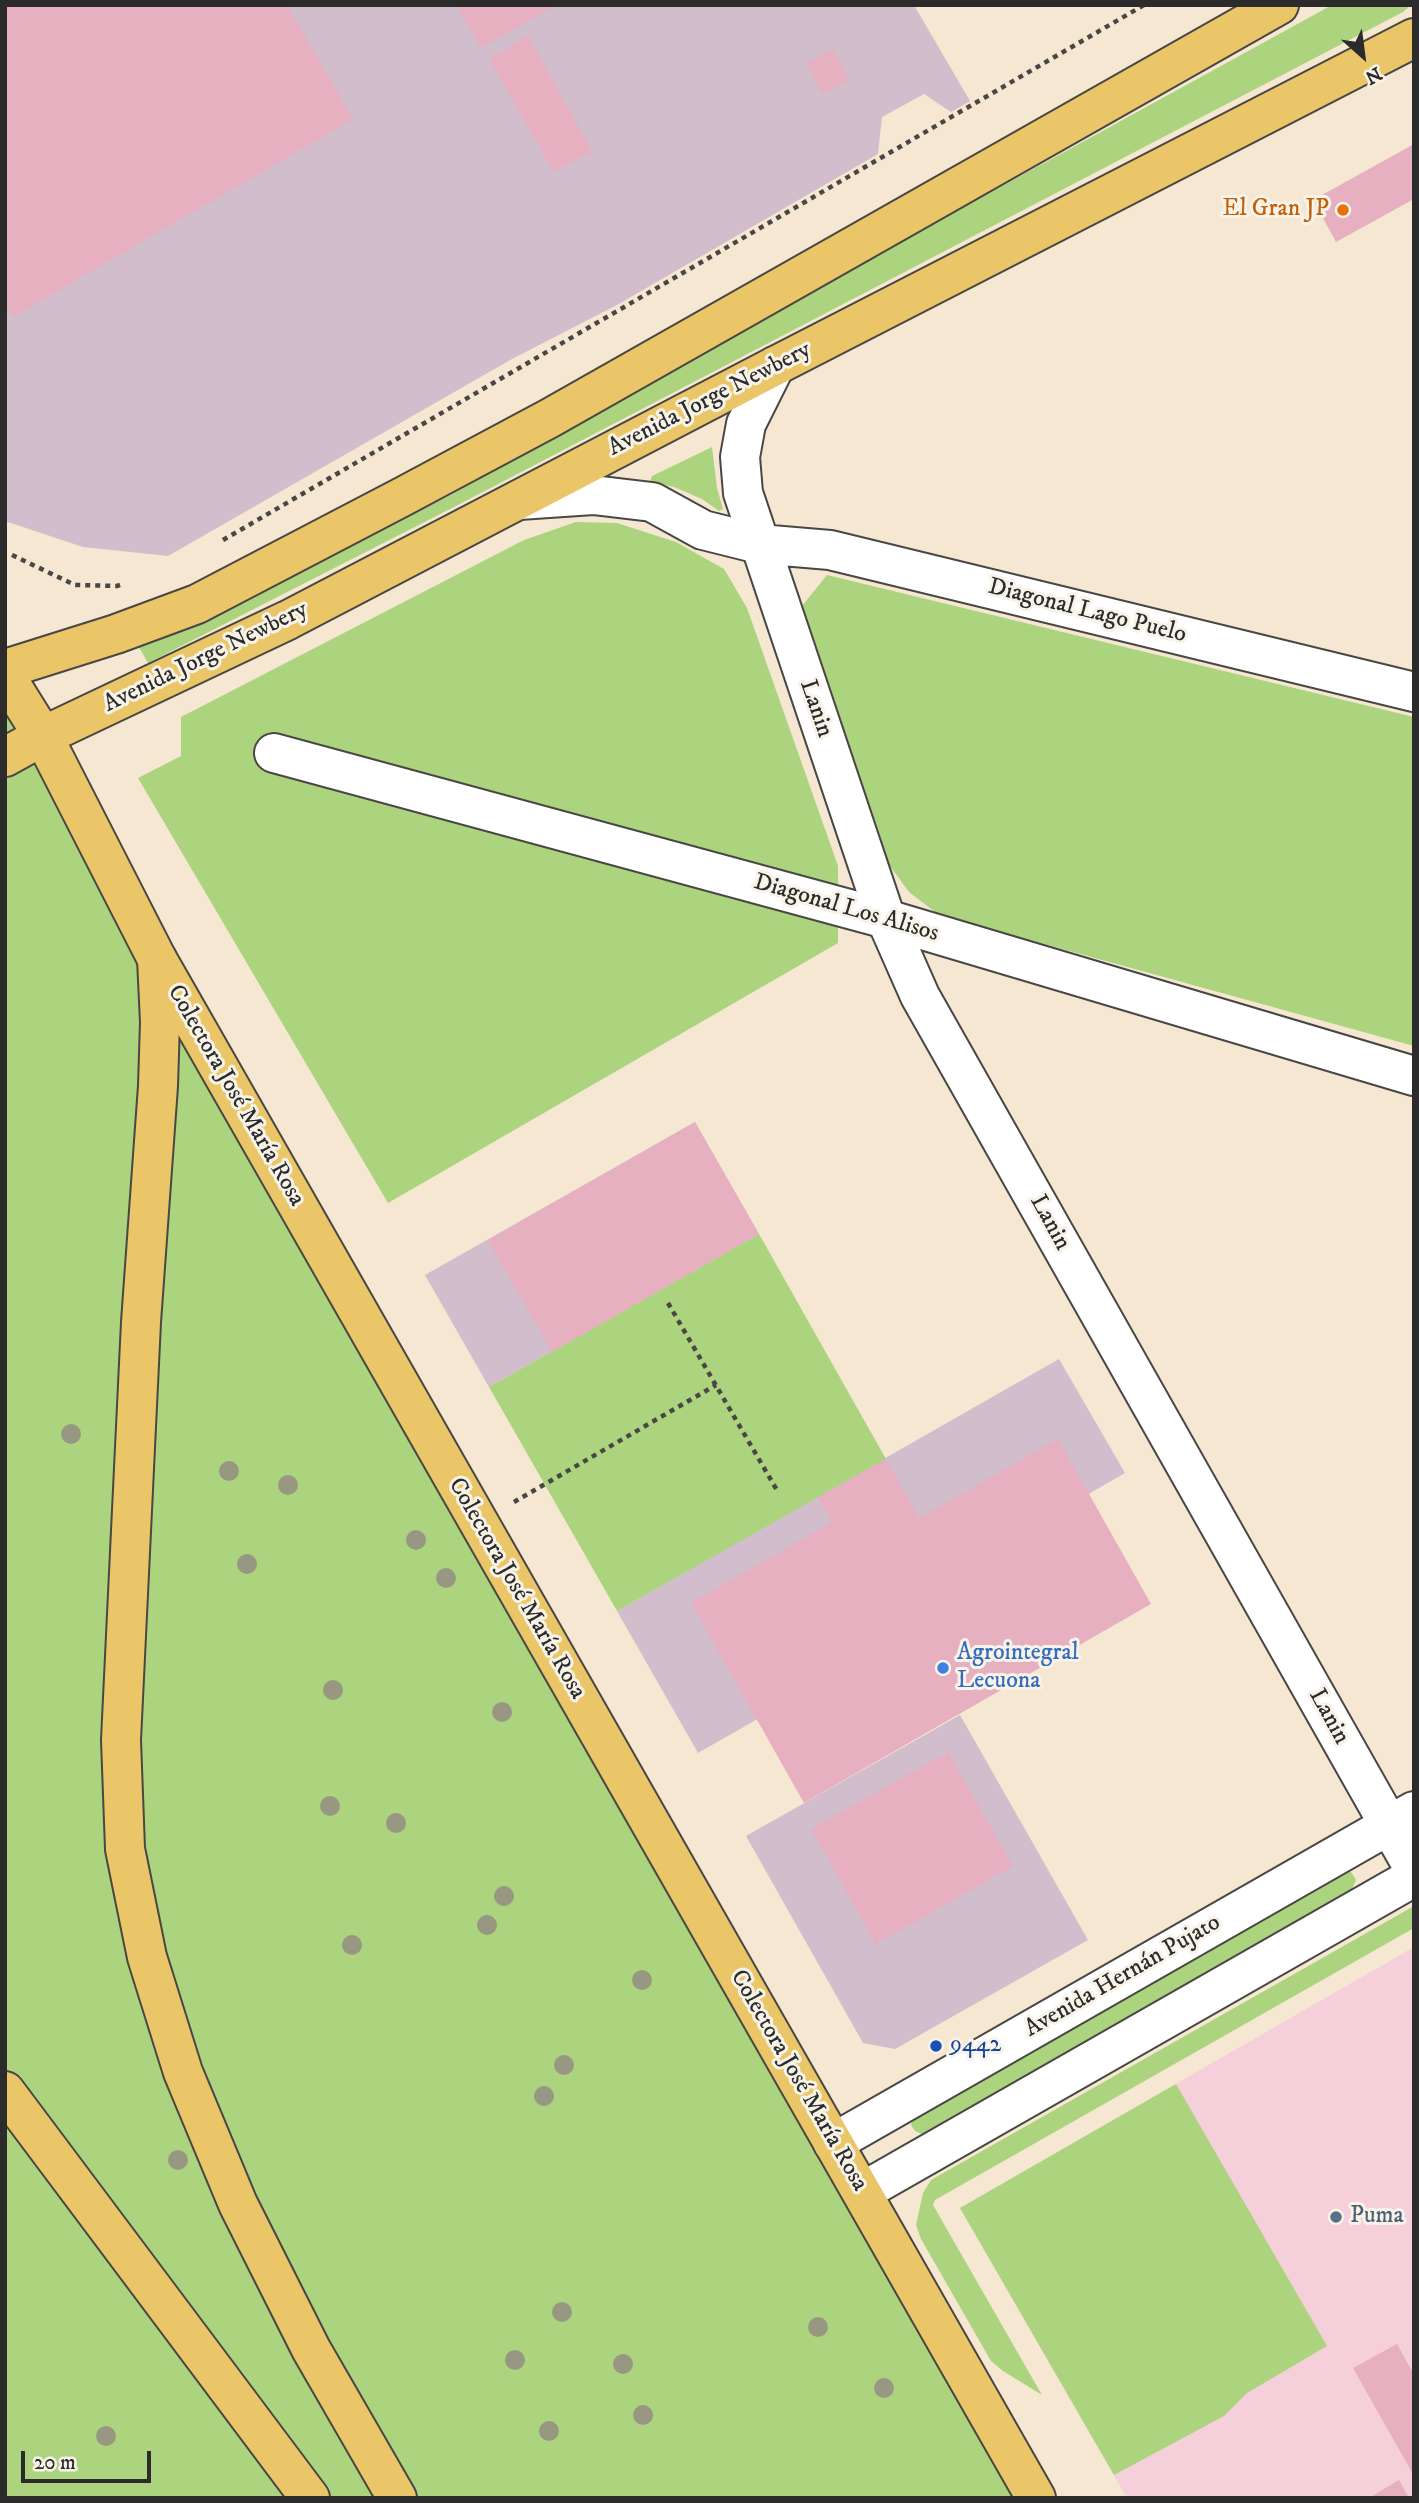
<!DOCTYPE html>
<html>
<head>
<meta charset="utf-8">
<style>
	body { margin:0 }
	#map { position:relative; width:1419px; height:2503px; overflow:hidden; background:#f5e7d1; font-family:"IM FELL DW Pica",serif }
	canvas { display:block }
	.frame { position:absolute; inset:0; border:7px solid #2b2b2b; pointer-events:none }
	.north { position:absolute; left:1328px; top:21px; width:70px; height:70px; -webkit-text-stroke:5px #f7f3e8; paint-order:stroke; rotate:152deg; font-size:19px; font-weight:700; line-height:28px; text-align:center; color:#2b2b2b }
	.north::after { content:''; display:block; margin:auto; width:24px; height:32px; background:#2b2b2b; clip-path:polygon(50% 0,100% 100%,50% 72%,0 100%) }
	.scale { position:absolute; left:21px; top:2451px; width:130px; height:32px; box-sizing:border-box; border:4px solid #2b2b2b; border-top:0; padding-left:9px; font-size:21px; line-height:24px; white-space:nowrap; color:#2b2b2b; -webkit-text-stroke:5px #f7f3e8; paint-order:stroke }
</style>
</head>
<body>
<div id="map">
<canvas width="1419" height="2503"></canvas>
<div class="frame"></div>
<div class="north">N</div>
<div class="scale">20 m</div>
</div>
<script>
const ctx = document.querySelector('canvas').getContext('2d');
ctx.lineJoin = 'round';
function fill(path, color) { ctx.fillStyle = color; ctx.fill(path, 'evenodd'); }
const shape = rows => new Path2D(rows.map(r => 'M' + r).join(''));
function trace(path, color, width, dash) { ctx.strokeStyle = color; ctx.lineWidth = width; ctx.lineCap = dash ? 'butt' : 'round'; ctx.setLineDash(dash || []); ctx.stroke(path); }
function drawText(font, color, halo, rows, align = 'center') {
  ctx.font = font + ' "IM FELL DW Pica",serif'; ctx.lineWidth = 6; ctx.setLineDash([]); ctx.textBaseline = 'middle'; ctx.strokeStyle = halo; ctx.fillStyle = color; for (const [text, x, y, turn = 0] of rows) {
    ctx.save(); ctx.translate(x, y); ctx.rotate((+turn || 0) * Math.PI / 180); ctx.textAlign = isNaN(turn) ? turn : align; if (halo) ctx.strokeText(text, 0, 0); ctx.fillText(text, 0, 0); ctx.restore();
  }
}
const built = shape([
	[1414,1947,1414,2498,1127,2498,960,2208]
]);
const industrial = shape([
	[5,5,914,5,970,101,951,112,924,94,882,117,878,154,617,305,512,359,168,556,83,547,5,521],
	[695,1122,759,1234,489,1387,425,1275],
	[1059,1359,1125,1473,951,1573,966,1600,698,1753,617,1611],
	[960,1715,1088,1940,895,2049,863,2043,746,1836]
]);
const green = shape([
	[1332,5,1411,5,1403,12,456,506,148,663,136,642,199,620,449,496,944,218],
	[712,447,717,488,723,509,719,511,702,499,674,487,650,482,652,476],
	[576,522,617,523,676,542,724,569,747,608,838,866,838,943,388,1203,138,778,181,756,181,717,524,540],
	[827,575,1414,717,1414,1046,939,915,909,892,887,862,817,661,802,606],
	[5,675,1036,2498,5,2498],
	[759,1234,886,1459,617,1611,489,1387],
	[1342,1871,1351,1872,1356,1880,1352,1889,922,2134,915,2131,911,2125,913,2117],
	[1414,1906,1414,1928,935,2200,933,2205,1042,2395,1003,2371,991,2361,921,2239,916,2225,923,2193,931,2180],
	[1176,2084,1327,2346,1247,2393,1224,2416,1114,2475,960,2208]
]);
const building = shape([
	[5,5,287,5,353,119,13,317,5,304],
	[456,5,557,5,481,48],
	[528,36,592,151,554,172,489,59],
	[833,49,850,80,822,94,806,63],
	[1414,144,1414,199,1336,242,1313,200],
	[695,1122,759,1234,552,1352,488,1240],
	[1058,1439,1151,1604,804,1803,691,1603,832,1522,818,1497,886,1459,919,1518],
	[948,1752,1013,1866,876,1944,811,1829],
	[1397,2344,1414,2375,1414,2476,1353,2368],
	[1399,2480,1409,2498,1369,2498]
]);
const path = shape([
	[223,540,1144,5],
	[12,555,75,585,117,586,123,584],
	[668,1303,778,1492],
	[514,1502,716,1385]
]);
const minor = shape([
	[775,366,746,424,740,457,743,493,886,919,920,996,1414,1869],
	[519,500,593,495,652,502,703,530,759,544,830,550,1414,692],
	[274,753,886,919,1414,1076],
	[833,2143,1414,1811],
	[862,2192,1414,1877]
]);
const major = shape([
	[5,669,116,634,197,604,402,497,550,418,1279,5],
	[5,675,43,736,157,959,1036,2498],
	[5,757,43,736,288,620,775,366,1414,38]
]);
const highway = shape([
	[157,959,160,1022,158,1086,141,1322,121,1740,125,1849,147,1957,183,2072,238,2204,311,2349,397,2498],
	[5,2091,310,2498]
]);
const trees = [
	[71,1434],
	[229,1471],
	[288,1485],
	[416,1540],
	[247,1564],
	[446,1578],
	[333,1690],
	[502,1712],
	[330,1806],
	[396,1823],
	[504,1896],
	[487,1925],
	[352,1945],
	[642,1980],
	[564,2065],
	[544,2096],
	[178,2160],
	[562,2312],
	[818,2327],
	[515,2360],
	[623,2364],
	[884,2388],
	[643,2415],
	[549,2431],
	[106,2436]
];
const markers = [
	[1343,210,7,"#e8710a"],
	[943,1668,7,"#3f7fe0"],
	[936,2046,7,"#1a4fb4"],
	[1336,2217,7,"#5c6f8a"]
];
const foodNames = [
	["El Gran JP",1329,210]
];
const streetNames = [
	["Avenida Jorge Newbery",710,400,-27],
	["Diagonal Lago Puelo",1087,612,14],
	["Avenida Jorge Newbery",206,658,-26],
	["Lanin",815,709,71],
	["Diagonal Los Alisos",846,909,16],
	["Colectora José María Rosa",235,1096,60],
	["Lanin",1049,1223,61],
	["Colectora José María Rosa",516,1589,60],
	["Lanin",1328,1717,61],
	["Avenida Hernán Pujato",1123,1977,-30],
	["Colectora José María Rosa",798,2081,60]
];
const shopNames = [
	["Agrointegral",957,1654],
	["Lecuona",957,1682]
];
const transitNames = [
	["9442",950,2046]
];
const serviceNames = [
	["Puma",1350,2217]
];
fill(built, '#f5cfda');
fill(industrial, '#d1bdcb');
fill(green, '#acd47e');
fill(building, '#e6b0c0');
trace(minor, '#494744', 42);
trace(major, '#494744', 42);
trace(highway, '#494744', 42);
trace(path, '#494744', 4.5, [5, 5]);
trace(minor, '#fff', 38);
trace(major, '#ebc669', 38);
trace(highway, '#ebc669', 38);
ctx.fillStyle = '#989781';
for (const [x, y] of trees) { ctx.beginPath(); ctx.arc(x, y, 10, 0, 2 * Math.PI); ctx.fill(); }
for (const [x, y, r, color] of markers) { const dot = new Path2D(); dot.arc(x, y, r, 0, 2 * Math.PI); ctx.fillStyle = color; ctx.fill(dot); trace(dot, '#f7f3e8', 2.5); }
drawText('24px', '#c56008', '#f7f3e8', foodNames, 'right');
drawText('24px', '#2b2b2b', '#f7f3e8', streetNames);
drawText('24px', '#366cbe', '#f7f3e8', shopNames, 'left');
drawText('24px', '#164399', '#f7f3e8', transitNames, 'left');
drawText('24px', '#4e5e75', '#f7f3e8', serviceNames, 'left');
</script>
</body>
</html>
